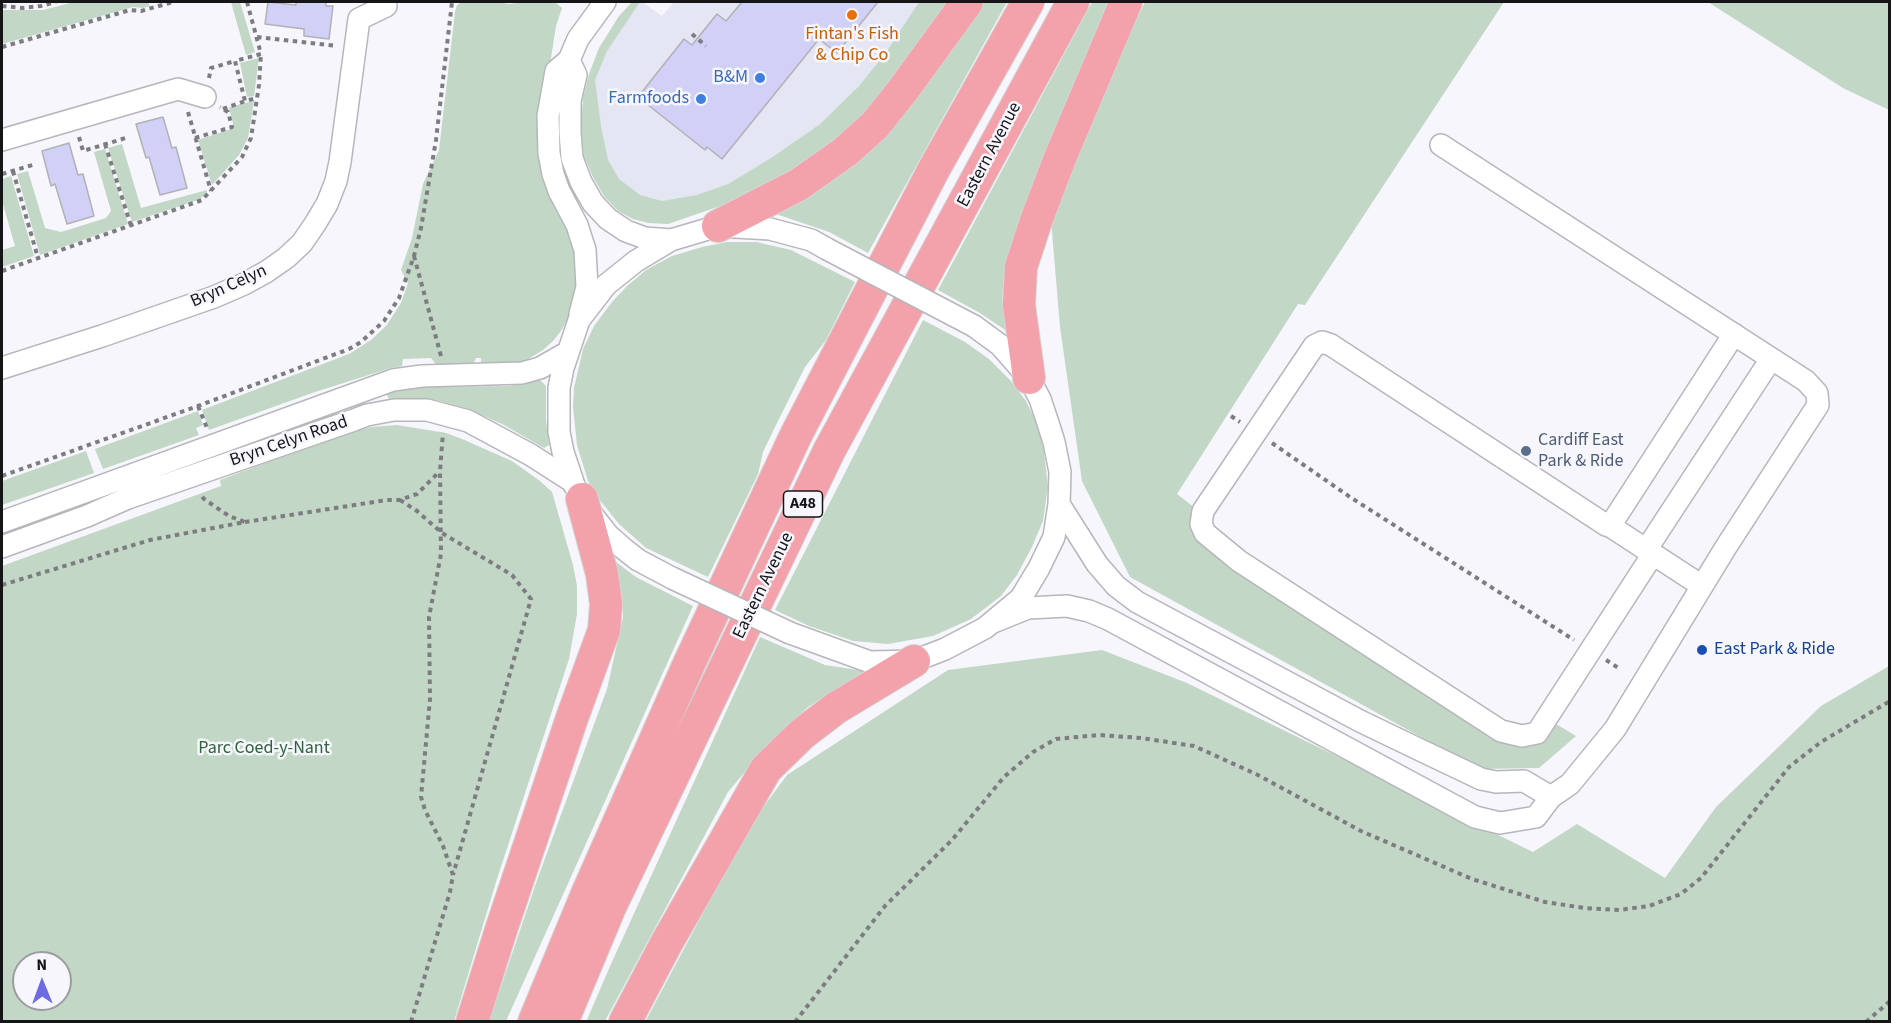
<!DOCTYPE html>
<html>
<head>
<meta charset="utf-8">
<style>
	body { margin:0 }
	#map { position:relative; width:1891px; height:1023px; overflow:hidden; background:#f6f6fc; font-family:"Source Sans 3",sans-serif }
	canvas { display:block }
	.frame { position:absolute; inset:0; border:3px solid #151517; pointer-events:none }
	.north { position:absolute; left:12px; top:951px; width:60px; height:60px; box-sizing:border-box; background:#f6f6fc; border:2px solid #9c9ca0; border-radius:50%; rotate:359deg; font-size:16px; font-weight:700; line-height:24px; text-align:center; color:#151517 }
	.north::after { content:''; display:block; margin:auto; width:21px; height:27px; background:#6e6ae4; clip-path:polygon(50% 0,100% 100%,50% 72%,0 100%) }
</style>
</head>
<body>
<div id="map">
<canvas width="1891" height="1023"></canvas>
<div class="frame"></div>
<div class="north">N</div>
</div>
<script>
const ctx = document.querySelector('canvas').getContext('2d');
ctx.lineJoin = 'round';
function fill(path, color) { ctx.fillStyle = color; ctx.fill(path, 'evenodd'); }
const shape = rows => new Path2D(rows.map(r => 'M' + r).join(''));
function trace(path, color, width, dash) { ctx.strokeStyle = color; ctx.lineWidth = width; ctx.lineCap = dash ? 'butt' : 'round'; ctx.setLineDash(dash || []); ctx.stroke(path); }
function drawText(font, color, halo, rows, align = 'center') {
  ctx.font = font + ' "Source Sans 3",sans-serif'; ctx.lineWidth = 5; ctx.setLineDash([]); ctx.textBaseline = 'middle'; ctx.strokeStyle = halo; ctx.fillStyle = color; for (const [text, x, y, turn = 0] of rows) {
    ctx.save(); ctx.translate(x, y); ctx.rotate((+turn || 0) * Math.PI / 180); ctx.textAlign = isNaN(turn) ? turn : align; if (halo) ctx.strokeText(text, 0, 0); ctx.fillText(text, 0, 0); ctx.restore();
  }
}
const built = shape([
	[638,2,642,2,662,16,674,2,919,2,885,54,858,87,820,124,771,158,728,184,730,188,641,213,593,150,593,81,606,50]
]);
const green = shape([
	[74,2,148,2,150,6,143,8,133,7,2,44,2,10,43,10],
	[231,2,240,2,255,52,246,55],
	[462,2,496,2,509,4,525,2,555,2,562,8,556,26,549,71,544,91,576,246,579,277,574,307,561,331,553,341,543,350,525,361,515,363,481,364,481,358,476,358,473,364,437,366,431,358,403,359,402,366,391,368,315,392,209,430,202,410,349,354,371,340,386,326,401,303,408,283,401,270,412,238,423,184,439,150,455,12,457,5],
	[632,2,640,2,607,51,595,80,601,126,608,160,619,179,640,195,662,201,697,195,728,184,771,158,820,124,858,87,885,54,919,2,952,2,863,121,771,185,729,203,668,224,648,223,633,219,618,211,604,196,593,177,584,156,581,125,583,98,589,74,599,48,619,16],
	[983,2,1007,2,868,253,829,232,767,211,906,111],
	[1092,2,1108,2,1005,264,1002,302,1008,332,980,313,938,290],
	[1145,2,1504,2,1305,305,1298,304,1177,494,1195,508,1196,535,1206,549,1500,741,1520,747,1540,740,1556,724,1576,736,1539,768,1479,769,1130,577,1082,481,1060,327,1051,220,1109,76],
	[1708,2,1889,2,1889,110,1843,88],
	[259,58,254,96,247,97,240,63],
	[254,101,248,138,239,155,212,185,198,140,234,128,229,107],
	[122,144,141,208,207,190,207,192,201,198,195,201,132,222,108,148],
	[105,149,128,224,40,255,17,174,28,171,45,228,61,232,106,218,111,211,94,152],
	[11,176,34,256,2,267,2,250,15,246,2,201,2,179],
	[727,242,756,242,791,250,855,282,826,340,805,367,777,423,763,452,758,474,708,577,646,548,619,524,598,498,588,481,577,445,573,407,574,388,583,349,594,326,612,302,627,286,646,270,672,256,702,247],
	[923,320,965,342,989,359,1010,380,1026,401,1040,430,1044,453,1048,486,1043,521,1032,547,1017,575,1001,596,971,619,933,636,888,644,853,641,809,626,775,610],
	[540,380,546,386,546,420,549,445,544,448,504,425,469,409,436,400,406,398,389,399,386,393,419,387,509,386],
	[198,411,203,425,196,428,199,435,103,469,95,449],
	[397,425,446,433,462,439,512,461,540,481,552,492,573,565,577,586,577,614,569,659,496,882,454,1021,2,1021,2,566,221,486,220,480,327,440,371,427],
	[24,963,60,963,60,999,24,999],
	[86,451,94,473,2,505,2,481],
	[616,562,636,577,693,606,506,1021,489,1022,536,883,607,689,623,617,622,601,615,563],
	[760,637,825,665,865,671,808,707,765,748,728,792,605,1021,586,1022,611,964],
	[1102,650,1187,683,1533,852,1577,824,1665,878,1716,807,1821,706,1889,666,1889,1021,645,1022,750,825,787,775,948,670]
]);
const building = shape([
	[268,2,296,5,296,2,326,2,326,6,333,6,329,39,304,36,304,29,265,24,268,2],
	[742,2,878,2,837,53,819,39,722,159,707,147,705,150,638,97,684,39,692,45,717,14,726,21,742,2],
	[163,117,172,148,176,147,187,188,160,195,149,157,146,158,136,124,163,117],
	[69,143,78,175,83,174,94,216,67,224,55,184,51,186,42,151,69,143]
]);
const path = shape([
	[247,2,261,54,235,61,245,101,257,98],
	[2,6,23,8,41,6,56,2],
	[692,34,706,46],
	[257,37,337,46],
	[2,47,130,10,141,11,173,2],
	[209,78,211,68,235,61],
	[223,109,245,101],
	[188,112,211,191],
	[79,137,83,151,129,137],
	[195,138,232,127,228,112,220,107],
	[105,144,131,226],
	[13,171,38,258],
	[2,174,36,164],
	[414,256,441,356],
	[2,271,202,200,242,157,251,138,259,85,261,54],
	[198,406,207,428],
	[1231,416,1240,422],
	[1272,443,1350,497,1574,640],
	[2,476,198,406,349,349,361,342,384,321,399,298,414,256,421,228,436,140,452,2],
	[400,500,417,511,442,533,512,575,531,599,453,875],
	[245,522,387,500,400,500,417,494,439,472],
	[2,585,150,540,245,522,229,516,204,499,200,494],
	[1606,660,1620,669],
	[411,1022,450,892,453,875,443,846,425,810,421,797,430,699,429,617,441,554,440,471,443,433],
	[795,1022,885,906,952,840,1004,777,1033,752,1056,739,1099,735,1141,738,1194,746,1256,774,1361,831,1472,879,1545,902,1585,908,1619,910,1649,906,1681,894,1701,878,1789,767,1821,742,1890,701],
	[1866,1022,1890,1001]
]);
const minor = shape([
	[569,60,576,75,570,101,570,132,572,158,581,182,593,203,608,219,626,231,645,238,671,240],
	[2,140,178,89,205,97],
	[580,314,587,287,585,250,577,225,559,191,553,174,549,153,548,116,556,71,569,60,578,39,605,2],
	[2,368,102,336,214,297,244,284,266,272,286,258,302,243,315,224,327,204,336,181,340,162,359,19,386,6],
	[574,485,563,452,559,432,559,388,563,368,579,320,606,285,636,261,671,240,718,226,770,229,811,240,827,249],
	[1059,504,1097,564,1116,586,1137,602,1360,721,1414,747,1481,779,1496,782,1524,781,1551,797],
	[590,512,608,535,624,549,638,560,672,578],
	[2,522,393,380,422,376,522,373,540,368,568,352],
	[1610,526,1734,334],
	[2,547,87,516,128,498,354,420,367,415,394,410,427,410,468,421,531,455,573,482],
	[1646,550,1771,359],
	[1653,554,1537,733,1522,736,1501,731,1239,561,1205,533,1201,524,1203,511,1314,346,1322,342,1331,345,1606,525,1610,526,1702,586],
	[991,623,1028,608,1067,606,1089,611,1108,619,1475,817,1500,823,1536,817,1551,797,1570,784,1615,729,1726,547,1818,405,1817,393,1806,381,1441,145],
	[790,633,870,662,914,661,945,649,985,628,1021,598,1039,568,1054,537,1059,504,1060,472,1054,442,1047,420,1040,399,1029,378,1000,345,974,326]
]);
const highway = shape([
	[718,226,798,185,845,152,875,125,903,90,967,2],
	[1029,378,1019,305,1021,267,1036,221,1060,158,1126,2],
	[472,1022,501,930,572,718,604,630,606,604,602,574,582,499],
	[534,1022,587,894,688,666,796,435,934,169,1028,2],
	[562,1022,610,907,829,451,1073,2],
	[625,1022,666,944,766,769,802,734,836,708,914,661]
]);
const minorBridge = shape([
	[827,249,974,326],
	[672,578,790,633]
]);
const markers = [
	[852,15,6,"#e8710a"],
	[760,78,6,"#3f7fe0"],
	[701,99,6,"#3f7fe0"],
	[1526,451,6,"#5c6f8a"],
	[1702,650,6,"#1a4fb4"]
];
const shields = [
	[803,504,39]
];
const shieldNames = [
	["A48",803,504]
];
const foodNames = [
	["Fintan's Fish",852,35],
	["& Chip Co",852,56]
];
const shopNames = [
	["B&M",748,78],
	["Farmfoods",689,99]
];
const streetNames = [
	["Eastern Avenue",990,155,-62],
	["Bryn Celyn",229,287,-24],
	["Bryn Celyn Road",289,442,-19],
	["Eastern Avenue",764,586,-64]
];
const serviceNames = [
	["Cardiff East",1538,441],
	["Park & Ride",1538,462]
];
const transitNames = [
	["East Park & Ride",1714,650]
];
const parkNames = [
	["Parc Coed-y-Nant",264,749]
];
fill(built, '#e4e6f3');
fill(green, '#c2d7c6');
fill(building, '#d1d0f6');
trace(building, '#b1b1b6', 1.5);
trace(minor, '#b6b6bb', 24);
trace(highway, '#d5d5d5', 34);
trace(path, '#7d7d81', 4, [4.5, 4.5]);
trace(minor, '#fff', 21);
trace(highway, '#f3a2ac', 32);
trace(minorBridge, '#b6b6bb', 24, []);
trace(minorBridge, '#fff', 21);
for (const [x, y, r, color] of markers) { const dot = new Path2D(); dot.arc(x, y, r, 0, 2 * Math.PI); ctx.fillStyle = color; ctx.fill(dot); trace(dot, '#f6f6fc', 2); }
for (const [x, y, w] of shields) { const box = new Path2D(); box.roundRect(x - w / 2, y - 13, w, 26, 4.5); ctx.fillStyle = '#f6f6fc'; ctx.fill(box); trace(box, '#151517', 1.5); }
drawText('bold 16px', '#151517', null, shieldNames);
drawText('18px', '#c56008', '#f6f6fc', foodNames);
drawText('18px', '#366cbe', '#f6f6fc', shopNames, 'right');
drawText('18px', '#151517', '#f6f6fc', streetNames);
drawText('18px', '#4e5e75', '#f6f6fc', serviceNames, 'left');
drawText('18px', '#164399', '#f6f6fc', transitNames, 'left');
drawText('18px', '#2f633d', '#f6f6fc', parkNames);
</script>
</body>
</html>
